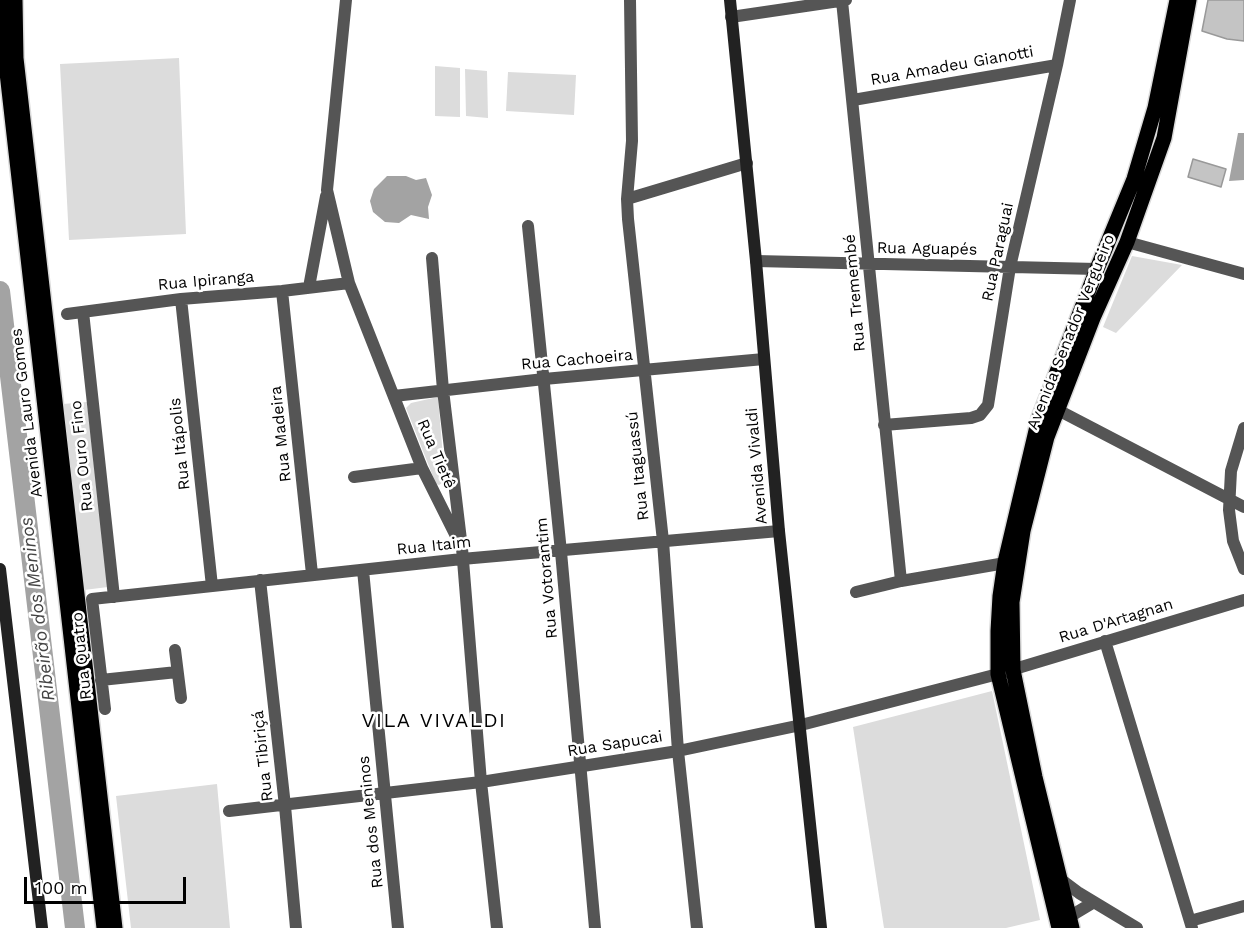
<!DOCTYPE html>
<html>
<head>
<meta charset="utf-8">
<style>
	body { margin:0 }
	#map { position:relative; width:1244px; height:928px; overflow:hidden; background:#fff; font-family:"Work Sans",sans-serif }
	canvas { display:block }
	.scale { position:absolute; left:24px; top:877px; width:162px; height:27px; box-sizing:border-box; border:3px solid #000; border-top:0; padding-left:8px; font-size:18px; line-height:21px; white-space:nowrap; color:#000; -webkit-text-stroke:4px #fff; paint-order:stroke }
</style>
</head>
<body>
<div id="map">
<canvas width="1244" height="928"></canvas>
<div class="scale">100 m</div>
</div>
<script>
const ctx = document.querySelector('canvas').getContext('2d');
ctx.lineJoin = 'round';
function fill(path, color) { ctx.fillStyle = color; ctx.fill(path, 'evenodd'); }
const shape = rows => new Path2D(rows.map(r => 'M' + r).join(''));
function trace(path, color, width, dash) { ctx.strokeStyle = color; ctx.lineWidth = width; ctx.lineCap = dash ? 'butt' : 'round'; ctx.setLineDash(dash || []); ctx.stroke(path); }
function drawText(font, color, halo, rows, align = 'center') {
  ctx.font = font + ' "Work Sans",sans-serif'; ctx.lineWidth = 5; ctx.setLineDash([]); ctx.textBaseline = 'middle'; ctx.strokeStyle = halo; ctx.fillStyle = color; for (const [text, x, y, turn = 0] of rows) {
    ctx.save(); ctx.translate(x, y); ctx.rotate((+turn || 0) * Math.PI / 180); ctx.textAlign = isNaN(turn) ? turn : align; if (halo) ctx.strokeText(text, 0, 0); ctx.fillText(text, 0, 0); ctx.restore();
  }
}
const green = shape([
	[179,58,186,234,69,240,60,64],
	[435,66,460,68,460,117,435,116],
	[465,69,487,71,488,118,466,116],
	[508,72,576,75,574,115,506,111],
	[1132,256,1182,265,1116,333,1103,327],
	[438,397,445,481,439,485,436,484,406,408,411,403],
	[87,402,108,587,84,590,63,404],
	[992,691,1040,920,1006,928,884,928,853,727],
	[217,784,230,928,131,928,116,796]
]);
const water = shape([
	[1238,133,1244,133,1244,180,1229,181],
	[387,176,406,176,416,180,426,178,432,195,428,207,429,219,411,215,399,223,385,222,373,212,370,201,374,189]
]);
const river = shape([
	[0,291,75,928]
]);
const building = shape([
	[1208,0,1244,0,1244,41,1227,39,1202,31,1208,0],
	[1193,159,1226,169,1221,187,1188,177,1193,159]
]);
const street = shape([
	[346,0,327,190,349,283,422,468,462,548,481,782,497,928],
	[630,0,632,141,627,199,628,219,663,541,678,751,697,928],
	[842,1,901,581],
	[731,17,846,0],
	[853,100,1057,65],
	[627,199,747,163],
	[528,226,561,552,595,928],
	[1127,242,1244,274],
	[432,258,443,390,461,540],
	[756,261,1097,269],
	[309,287,326,196],
	[282,291,312,574],
	[181,299,212,586],
	[83,312,114,597],
	[67,314,181,299,282,291,349,283],
	[394,396,544,379,764,359],
	[1056,409,1244,507],
	[884,425,971,418,980,415,988,405,1010,267,1057,65,1070,0],
	[1244,428,1231,471,1229,510,1233,541,1244,569],
	[354,477,422,468],
	[363,570,398,928],
	[260,580,285,806,296,928],
	[856,592,901,581,1011,562],
	[1105,641,1192,928],
	[175,650,181,698],
	[101,680,177,672],
	[105,709,92,599,462,559,779,531],
	[229,811,481,782,678,751,801,725,998,674,1244,600],
	[1059,878,1079,893,1137,928],
	[1069,917,1094,902],
	[1190,921,1244,906]
]);
const secondary = shape([
	[730,0,756,261,779,531,821,928],
	[0,569,42,928]
]);
const primary = shape([
	[4,0,5,55,104,928],
	[15,0,16,58,115,928],
	[1059,928,998,674,998,631,1000,596,1005,562,1039,418,1097,269,1134,179,1155,108,1177,0],
	[1072,928,1035,777,1013,670,1012,602,1023,531,1047,437,1093,318,1127,242,1164,138,1189,0]
]);
const streetNames = [
	["Rua Amadeu Gianotti",952,66,-10],
	["Rua Aguapés",927,249,1],
	["Rua Paraguai",998,252,-78],
	["Rua Ipiranga",206,281,-5],
	["Rua Tremembé",855,293,-95],
	["Avenida Senador Vergueiro",1071,332,-68],
	["Rua Cachoeira",577,360,-5],
	["Avenida Lauro Gomes",27,413,-97],
	["Rua Madeira",281,434,-96],
	["Rua Itápolis",180,444,-96],
	["Rua Tietê",436,454,67],
	["Rua Ouro Fino",82,456,-96],
	["Rua Itaguassú",638,466,-96],
	["Avenida Vivaldi",757,466,-95],
	["Rua Itaim",434,546,-6],
	["Rua Votorantim",547,578,-95],
	["Rua D'Artagnan",1116,621,-17],
	["Rua Quatro",82,656,-96],
	["Rua Sapucai",615,744,-9],
	["Rua Tibiriçá",263,756,-96],
	["Rua dos Meninos",371,822,-96]
];
const waterNames = [
	["Ribeirão dos Meninos",38,609,-97]
];
const quarterNames = [
	["VILA VIVALDI",434,721]
];
fill(green, '#dcdcdc');
fill(water, '#a3a3a3');
trace(river, '#a3a3a3', 20);
fill(building, '#c4c4c4');
trace(building, '#999', 1.5);
trace(primary, '#dbdbdb', 18);
trace(street, '#555', 12);
trace(secondary, '#222', 12);
trace(primary, '#000', 15);
drawText('16px', '#000', '#fff', streetNames);
drawText('italic 18px', '#444', '#fff', waterNames);
ctx.letterSpacing = '1.5px';
drawText('20px', '#000', '#fff', quarterNames);
ctx.letterSpacing = '0px';
</script>
</body>
</html>
